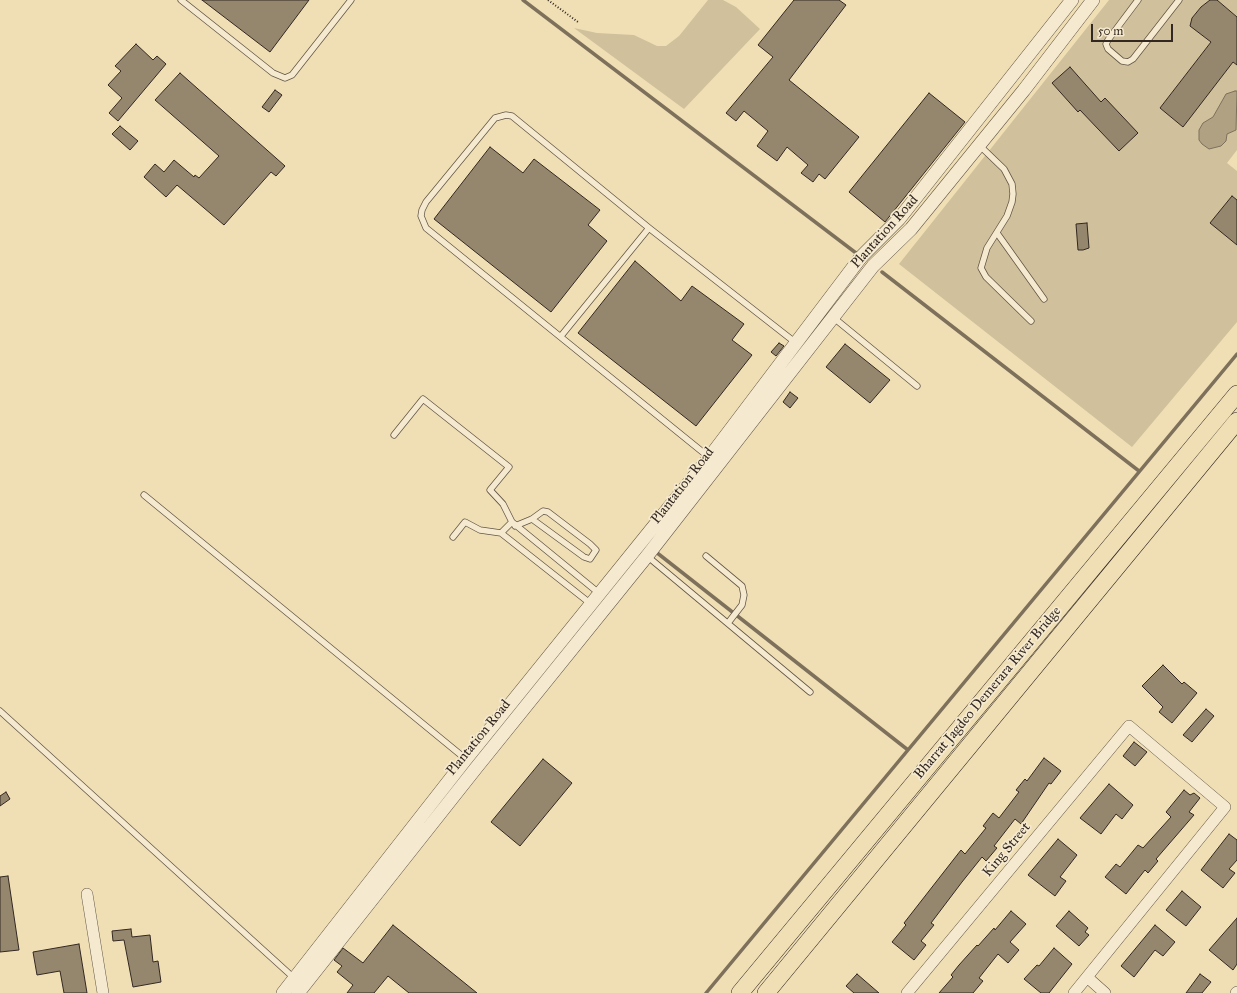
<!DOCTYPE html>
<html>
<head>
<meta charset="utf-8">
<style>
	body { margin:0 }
	#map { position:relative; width:1237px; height:993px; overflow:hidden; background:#f0dfb5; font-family:"IM FELL Great Primer",serif }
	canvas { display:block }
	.scale { position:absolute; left:1091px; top:24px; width:82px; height:18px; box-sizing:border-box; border:2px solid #332821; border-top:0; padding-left:5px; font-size:12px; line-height:14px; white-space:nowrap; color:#332821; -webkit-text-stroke:3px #f5eacf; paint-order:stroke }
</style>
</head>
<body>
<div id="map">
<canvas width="1237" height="993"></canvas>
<div class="scale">50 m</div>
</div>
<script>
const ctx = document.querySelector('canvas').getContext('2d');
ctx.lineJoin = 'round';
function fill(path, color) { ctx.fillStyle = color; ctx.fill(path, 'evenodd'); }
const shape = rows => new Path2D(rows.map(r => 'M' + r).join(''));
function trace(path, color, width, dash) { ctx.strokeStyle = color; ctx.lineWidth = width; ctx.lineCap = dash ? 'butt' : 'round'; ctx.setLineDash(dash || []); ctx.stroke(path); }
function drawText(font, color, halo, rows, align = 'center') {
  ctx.font = font + ' "IM FELL Great Primer",serif'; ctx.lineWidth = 3.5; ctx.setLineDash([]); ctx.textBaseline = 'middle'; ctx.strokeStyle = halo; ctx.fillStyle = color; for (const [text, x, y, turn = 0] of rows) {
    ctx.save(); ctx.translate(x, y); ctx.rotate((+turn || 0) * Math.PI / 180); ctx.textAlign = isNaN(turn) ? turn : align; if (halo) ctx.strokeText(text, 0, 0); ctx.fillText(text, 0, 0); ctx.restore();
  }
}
const green = shape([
	[708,0,723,0,736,7,760,29,684,109,574,28,597,33,634,35,657,46,666,46,679,36],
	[1109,0,1210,0,1201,7,1192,18,1191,26,1211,42,1160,108,1183,126,1233,62,1237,65,1237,150,1227,163,1237,171,1237,322,1132,447,899,264],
	[1217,0,1237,0,1237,17]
]);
const water = shape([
	[1235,91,1237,91,1236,130,1227,134,1226,141,1221,146,1209,149,1202,144,1199,140,1199,130,1203,123,1213,117,1226,94,1235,91]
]);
const stream = shape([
	[523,0,856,253],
	[882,272,1139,471],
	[656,552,908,750],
	[706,993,1237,354]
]);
const building = shape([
	[202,0,309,0,270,52,202,0],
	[794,0,839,0,846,5,789,80,859,137,825,179,819,174,813,182,801,173,808,165,787,147,777,161,757,146,768,131,744,111,736,121,726,113,773,57,758,45,794,0],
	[1210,0,1217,0,1237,17,1237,65,1233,62,1183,127,1160,108,1211,42,1190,26,1192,18,1201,7,1210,0],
	[136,44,153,60,157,56,166,64,118,121,109,113,122,98,108,85,121,71,115,66,136,44],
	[1070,67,1101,102,1105,98,1138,133,1119,151,1080,110,1078,112,1052,83,1070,67],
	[180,73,285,166,276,176,271,172,224,225,177,185,166,197,144,177,155,164,164,172,174,160,194,177,195,175,199,178,219,156,155,100,180,73],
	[275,90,282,95,269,112,262,107,275,90],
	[929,93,965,122,885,222,849,192,929,93],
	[120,126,138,141,130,150,112,134,120,126],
	[490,147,523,173,534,159,600,210,588,225,607,241,551,312,434,219,490,147],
	[1232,196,1237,200,1237,245,1210,223,1232,196],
	[1087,223,1089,248,1083,250,1078,250,1076,224,1087,223],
	[635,261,681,301,692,286,744,324,732,340,752,355,696,426,578,333,635,261],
	[779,343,784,346,776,356,771,352,779,343],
	[845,344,890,380,870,403,826,367,845,344],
	[790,392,798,398,790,408,783,402,790,392],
	[1163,665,1182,684,1184,682,1197,693,1172,723,1159,712,1163,707,1142,686,1163,665],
	[1206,709,1214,716,1192,742,1183,735,1206,709],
	[1134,742,1147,752,1135,766,1123,756,1134,742],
	[1044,758,1061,771,1051,784,1049,783,1021,824,1015,819,994,846,997,848,986,861,982,857,962,882,931,923,934,925,921,941,926,945,914,960,892,942,906,925,904,923,961,850,965,854,986,828,983,826,993,813,999,818,1019,792,1016,790,1025,779,1027,781,1044,758],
	[543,759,572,783,520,846,491,822,543,759],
	[1109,784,1133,805,1122,819,1116,814,1101,834,1080,818,1109,784],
	[1184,790,1190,795,1194,793,1200,798,1189,812,1194,815,1156,859,1158,861,1148,873,1145,870,1126,894,1105,877,1116,864,1120,867,1138,845,1143,848,1171,817,1166,812,1184,790],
	[6,792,10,799,0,806,0,796,6,792],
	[1229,834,1237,840,1237,860,1229,869,1235,873,1223,888,1201,870,1229,834],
	[1058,839,1077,855,1060,877,1066,881,1055,896,1028,875,1058,839],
	[8,876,19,950,0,952,0,877,8,876],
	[1182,891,1201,907,1186,926,1166,910,1182,891],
	[1011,911,1026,924,1010,942,1019,950,1008,963,998,954,979,978,983,981,973,993,939,993,953,977,951,975,959,965,977,945,978,946,994,928,995,930,1011,911],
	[1069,911,1088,928,1085,932,1089,935,1079,946,1056,926,1069,911],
	[1237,918,1237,964,1233,970,1209,950,1237,918],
	[393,925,477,993,409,993,388,976,374,993,347,993,353,985,337,972,342,966,334,960,343,948,363,963,393,925],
	[1155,925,1175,942,1163,956,1155,950,1134,977,1121,966,1155,925],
	[131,929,132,937,150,935,153,962,158,961,161,982,133,987,124,940,113,941,112,931,131,929],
	[79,944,87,993,64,993,60,971,37,975,33,952,79,944],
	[1054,948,1072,964,1049,993,1041,993,1024,979,1037,965,1039,966,1054,948],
	[857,974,879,993,854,993,846,986,857,974],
	[1200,974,1211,982,1202,993,1186,993,1200,974]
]);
const path = shape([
	[548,0,578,22]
]);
const service = shape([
	[181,0,273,73,285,78,292,75,351,0],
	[1138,0,1108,40,1106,44,1108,49,1122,61,1128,62,1133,59,1179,0],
	[979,145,1004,169,1012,184,1013,194,1012,202,1007,216,987,248,981,268,986,277,1031,321],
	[997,233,1044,299],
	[834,318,917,386],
	[561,336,649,228],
	[394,435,423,399,509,467,490,490,503,504,512,522,600,594],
	[710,458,426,228,421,216,422,210,426,202,495,118,506,115,512,116,649,228,796,343],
	[144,495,467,760],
	[515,526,532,519,543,511,548,512,590,544,596,550,590,559,584,557,532,519],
	[501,533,512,522],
	[453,537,465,522,480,530,501,533,591,604],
	[647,556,810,692],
	[706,556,742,586,744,595,742,605,728,623],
	[0,711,294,978]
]);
const minor = shape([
	[87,894,103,993],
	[1087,977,1105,993],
	[907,993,1129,726,1225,807,1074,993],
	[1236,993,1237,992]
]);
const tertiary = shape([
	[283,993,466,759,709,458,861,257,899,219,1072,0],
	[298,993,476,768,647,556,873,266,911,229,1024,90,1093,0]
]);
const primary = shape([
	[740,993,1237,394],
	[766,993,1237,421]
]);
const streetNames = [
	["Plantation Road",885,232,-48],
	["Plantation Road",683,486,-52],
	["Bharrat Jagdeo Demerara River Bridge",988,693,-50],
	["Plantation Road",479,738,-51],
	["King Street",1007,850,-50]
];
fill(green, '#d0c09c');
fill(water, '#b0a183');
trace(water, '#7e715c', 1);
trace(stream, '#7e715c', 3.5);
fill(building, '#95876e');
trace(building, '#332821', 1);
trace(service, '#625646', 7);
trace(minor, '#625646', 12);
trace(tertiary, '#625646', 14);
trace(primary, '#332821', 18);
trace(path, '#332821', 2, [1, 2]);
trace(service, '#f5eacf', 5.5);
trace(minor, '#f5eacf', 11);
trace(tertiary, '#f5eacf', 13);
trace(primary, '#f0dfb5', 17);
drawText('14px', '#332821', '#f5eacf', streetNames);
</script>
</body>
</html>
